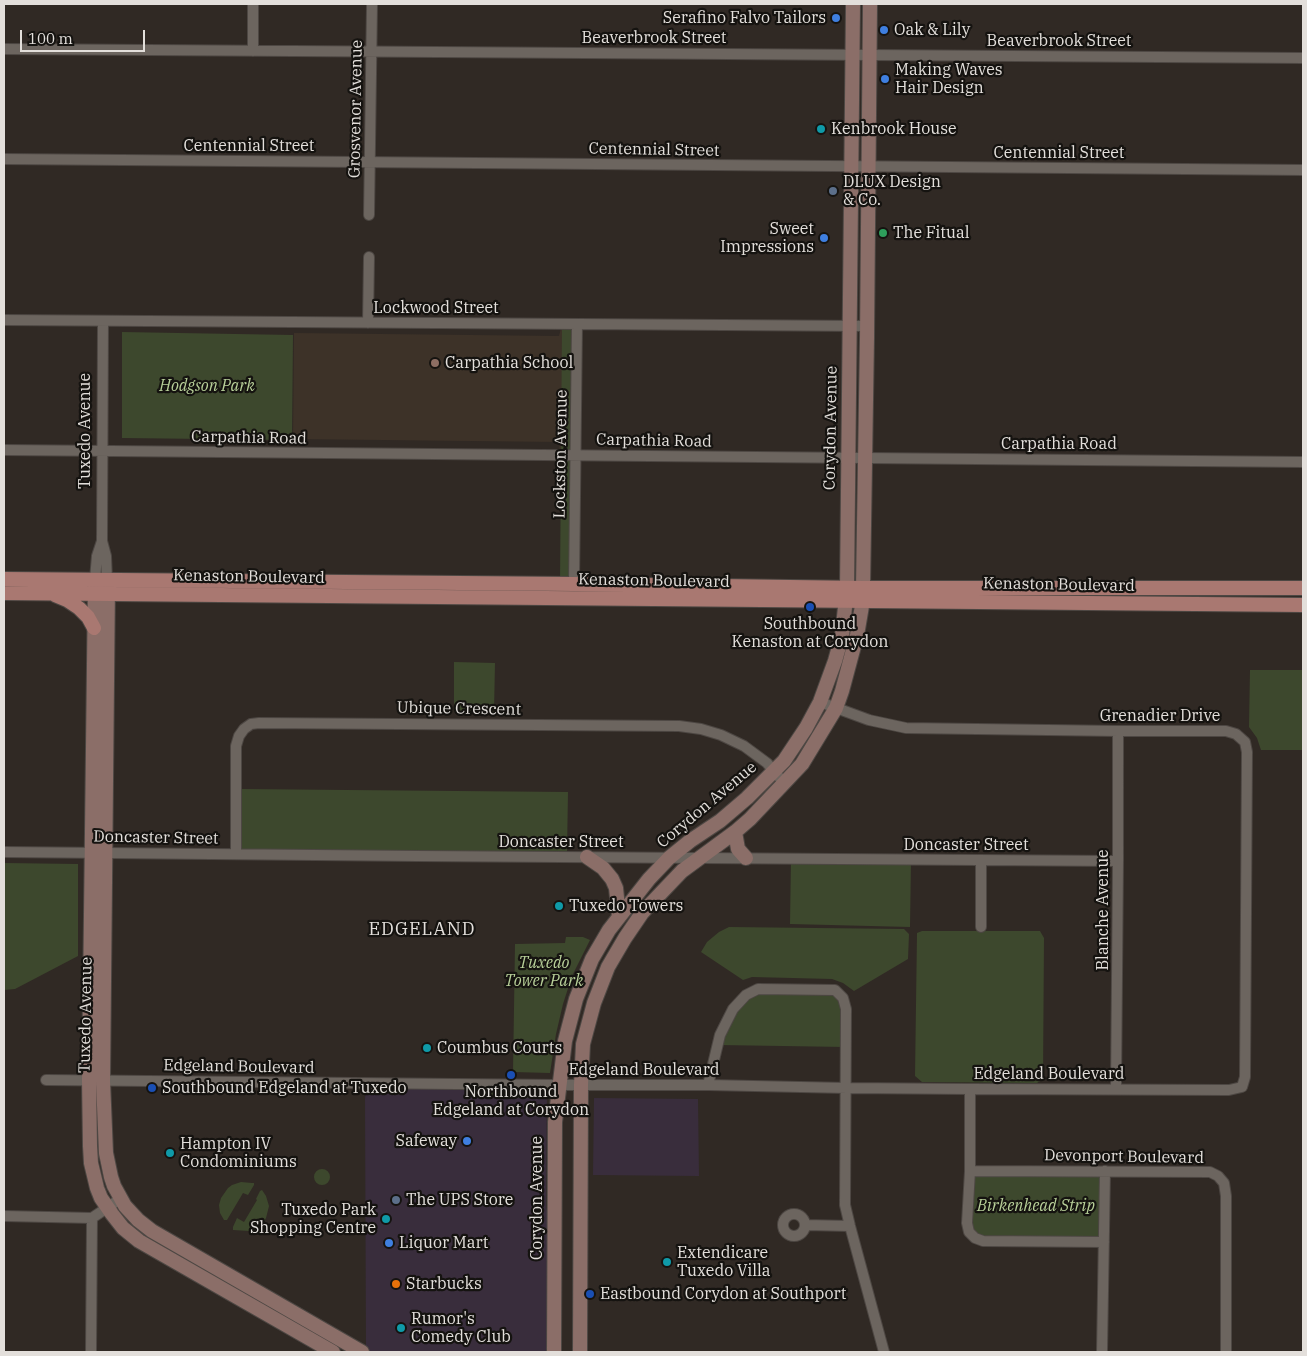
<!DOCTYPE html>
<html>
<head>
<meta charset="utf-8">
<style>
	body { margin:0 }
	#map { position:relative; width:1307px; height:1356px; overflow:hidden; background:#302924; font-family:"IBM Plex Serif",serif }
	canvas { display:block }
	.frame { position:absolute; inset:0; border:5px solid #e3dfdb; pointer-events:none }
	.scale { position:absolute; left:20px; top:30px; width:125px; height:22px; box-sizing:border-box; border:2px solid #e3dfdb; border-top:0; padding-left:6px; font-size:15px; line-height:18px; white-space:nowrap; color:#e3dfdb; -webkit-text-stroke:4px #151310; paint-order:stroke }
</style>
</head>
<body>
<div id="map">
<canvas width="1307" height="1356"></canvas>
<div class="frame"></div>
<div class="scale">100 m</div>
</div>
<script>
const ctx = document.querySelector('canvas').getContext('2d');
ctx.lineJoin = 'round';
function fill(path, color) { ctx.fillStyle = color; ctx.fill(path, 'evenodd'); }
const shape = rows => new Path2D(rows.map(r => 'M' + r).join(''));
function trace(path, color, width, dash) { ctx.strokeStyle = color; ctx.lineWidth = width; ctx.lineCap = dash ? 'butt' : 'round'; ctx.setLineDash(dash || []); ctx.stroke(path); }
function drawText(font, color, halo, rows, align = 'center') {
  ctx.font = font + ' "IBM Plex Serif",serif'; ctx.lineWidth = 4.5; ctx.setLineDash([]); ctx.textBaseline = 'middle'; ctx.strokeStyle = halo; ctx.fillStyle = color; for (const [text, x, y, turn = 0] of rows) {
    ctx.save(); ctx.translate(x, y); ctx.rotate((+turn || 0) * Math.PI / 180); ctx.textAlign = isNaN(turn) ? turn : align; if (halo) ctx.strokeText(text, 0, 0); ctx.fillText(text, 0, 0); ctx.restore();
  }
}
const commercial = shape([
	[547,1088,546,1207,550,1222,550,1352,366,1352,365,1099,366,1089],
	[594,1098,698,1099,699,1176,593,1175]
]);
const built = shape([
	[562,324,577,324,560,455,559,442,293,439,294,333,559,336]
]);
const green = shape([
	[562,324,577,324,574,584,560,584],
	[122,332,293,335,292,440,122,438],
	[454,662,495,663,494,712,454,712],
	[1250,670,1303,670,1303,750,1261,750,1257,738,1249,727],
	[239,789,568,792,567,853,239,850],
	[791,858,911,860,910,927,790,924],
	[4,863,78,864,78,956,15,989,4,990],
	[729,927,904,929,909,934,908,959,854,991,843,983,832,979,752,977,743,980,701,952,707,942,719,932],
	[922,931,1040,931,1044,938,1043,1079,1037,1083,922,1082,915,1076,917,933],
	[566,937,583,937,590,940,572,976,563,1004,556,1034,550,1073,513,1072,515,944,565,943],
	[835,990,843,998,846,1047,718,1045,746,995],
	[541,1089,542,1098,486,1097,487,1095,490,1092,495,1090],
	'314 1177a8 8 0 1 1 16 0a8 8 0 1 1-16 0Z',
	[970,1171,1105,1171,1104,1242,983,1241,967,1223],
	[241,1182,252,1183,254,1183,254,1185,248,1195,243,1193,227,1220,224,1220,220,1213,219,1205,221,1198,228,1188,232,1185],
	[262,1190,266,1196,269,1206,266,1218,263,1223,253,1230,249,1231,233,1230,233,1227,237,1218,244,1222,257,1200,256,1199,260,1191]
]);
const minor = shape([
	[4,49,1303,58],
	[253,51,253,4],
	[4,159,1303,170],
	[369,215,372,4],
	[4,320,867,326],
	[103,321,102,541,106,556,107,580],
	[368,323,369,257],
	[4,450,865,458,1303,462],
	[95,579,97,556,102,541],
	[574,584,577,324],
	[4,852,418,856,1118,861],
	[236,854,236,746,239,736,244,729,251,724,259,723,679,726,701,729,721,735,744,746,767,763,784,783],
	[981,927,981,860],
	[46,1080,559,1085,708,1085,847,1088,970,1089,1229,1090,1242,1087,1245,1077,1247,752,1245,742,1236,734,1226,731,1118,731,906,728,869,720,820,702],
	[708,1085,720,1035,733,1009,746,995,758,989,835,990,843,998,846,1009,845,1205,850,1226,884,1352],
	[970,1089,970,1171,967,1223,969,1232,975,1238,983,1241,1104,1242],
	[1116,1089,1118,861,1118,731],
	[970,1171,1210,1172,1218,1176,1224,1183,1226,1196,1226,1352],
	'783 1225a11 11 0 1 1 22 0a11 11 0 1 1-22 0Z',
	[4,1216,92,1218,120,1199],
	[805,1225,850,1226],
	[91,1352,92,1218],
	[1102,1352,1105,1171]
]);
const secondary = shape([
	[95,582,89,1080,90,1146,91,1163,97,1188,101,1198,112,1214,123,1228,139,1241,333,1352],
	[108,582,103,1081,106,1153,111,1177,114,1186,125,1206,138,1220,152,1231,362,1352],
	[735,832,738,849,746,858],
	[587,857,603,868,612,879,616,888,619,917],
	[554,1352,555,1122,565,1041,576,999,592,959,609,930,649,879,669,858,690,841,720,821,747,798,784,761,806,728,820,702,835,661,842,636,847,588,853,4],
	[580,1352,581,1085,583,1044,594,1003,608,967,625,938,642,913,682,871,735,832,750,819,802,764,836,708,842,691,857,635,863,600,863,588,867,338,870,4]
]);
const primary = shape([
	[4,579,574,584,863,588,1303,588],
	[4,593,1303,605],
	[55,595,67,600,79,608,88,617,94,628]
]);
const markers = [
	[836,18,5,"#3f7fe0"],
	[884,30,5,"#3f7fe0"],
	[885,79,5,"#3f7fe0"],
	[821,129,5,"#0f9aa8"],
	[833,191,5,"#5c6f8a"],
	[883,233,5,"#2e9e5b"],
	[824,238,5,"#3f7fe0"],
	[435,363,5,"#8d6e63"],
	[810,607,5,"#1a4fb4"],
	[559,906,5,"#0f9aa8"],
	[427,1048,5,"#0f9aa8"],
	[511,1075,5,"#1a4fb4"],
	[152,1088,5,"#1a4fb4"],
	[467,1141,5,"#3f7fe0"],
	[170,1153,5,"#0f9aa8"],
	[396,1200,5,"#5c6f8a"],
	[386,1219,5,"#0f9aa8"],
	[389,1243,5,"#3f7fe0"],
	[667,1262,5,"#0f9aa8"],
	[396,1284,5,"#e8710a"],
	[590,1294,5,"#1a4fb4"],
	[401,1328,5,"#0f9aa8"]
];
const poiNames = [
	["Serafino Falvo Tailors",826,18,"right"],
	["Oak & Lily",894,30],
	["Making Waves",895,70],
	["Hair Design",895,88],
	["Kenbrook House",831,129],
	["DLUX Design",843,182],
	["& Co.",843,200],
	["Sweet",814,229,"right"],
	["Impressions",814,247,"right"],
	["The Fitual",893,233],
	["Carpathia School",445,363],
	["Southbound",810,624,"center"],
	["Kenaston at Corydon",810,642,"center"],
	["Tuxedo Towers",569,906],
	["Coumbus Courts",437,1048],
	["Southbound Edgeland at Tuxedo",162,1088],
	["Northbound",511,1092,"center"],
	["Edgeland at Corydon",511,1110,"center"],
	["Safeway",457,1141,"right"],
	["Hampton IV",180,1144],
	["Condominiums",180,1162],
	["The UPS Store",406,1200],
	["Tuxedo Park",376,1210,"right"],
	["Shopping Centre",376,1228,"right"],
	["Liquor Mart",399,1243],
	["Extendicare",677,1253],
	["Tuxedo Villa",677,1271],
	["Starbucks",406,1284],
	["Eastbound Corydon at Southport",600,1294],
	["Rumor's",411,1319],
	["Comedy Club",411,1337]
];
const streetNames = [
	["Beaverbrook Street",654,38],
	["Beaverbrook Street",1059,41],
	["Grosvenor Avenue",356,109,-89],
	["Centennial Street",249,146],
	["Centennial Street",654,150,1],
	["Centennial Street",1059,153],
	["Lockwood Street",436,308],
	["Corydon Avenue",831,428,-89],
	["Tuxedo Avenue",85,431,-90],
	["Carpathia Road",249,438,1],
	["Carpathia Road",654,441,1],
	["Carpathia Road",1059,444],
	["Lockston Avenue",561,454,-89],
	["Kenaston Boulevard",249,577,1],
	["Kenaston Boulevard",654,581,1],
	["Kenaston Boulevard",1059,585,1],
	["Ubique Crescent",459,709,1],
	["Grenadier Drive",1160,716],
	["Corydon Avenue",707,805,-40],
	["Doncaster Street",156,838,1],
	["Doncaster Street",561,842],
	["Doncaster Street",966,845],
	["Blanche Avenue",1103,910,-90],
	["Tuxedo Avenue",86,1015,-89],
	["Edgeland Boulevard",239,1067,1],
	["Edgeland Boulevard",644,1070],
	["Edgeland Boulevard",1049,1074],
	["Devonport Boulevard",1124,1157,1],
	["Corydon Avenue",537,1198,-90]
];
const parkNames = [
	["Hodgson Park",207,386],
	["Tuxedo",544,963],
	["Tower Park",544,981],
	["Birkenhead Strip",1036,1206]
];
const neighbourhoodNames = [
	["EDGELAND",422,930]
];
fill(commercial, '#392d3c');
fill(built, '#3d3228');
fill(green, '#3d482d');
trace(minor, '#4d4743', 12);
trace(secondary, '#4d4743', 16);
trace(primary, '#4d4743', 16);
trace(minor, '#6c655f', 10);
trace(secondary, '#8b6e68', 14);
trace(primary, '#a97871', 14);
for (const [x, y, r, color] of markers) { const dot = new Path2D(); dot.arc(x, y, r, 0, 2 * Math.PI); ctx.fillStyle = color; ctx.fill(dot); trace(dot, '#151310', 2); }
drawText('16px', '#e3dfdb', '#151310', poiNames, 'left');
drawText('16px', '#e3dfdb', '#151310', streetNames);
drawText('italic 16px', '#b8d099', '#151310', parkNames);
ctx.letterSpacing = '1px';
drawText('18px', '#e3dfdb', '#151310', neighbourhoodNames);
ctx.letterSpacing = '0px';
</script>
</body>
</html>
